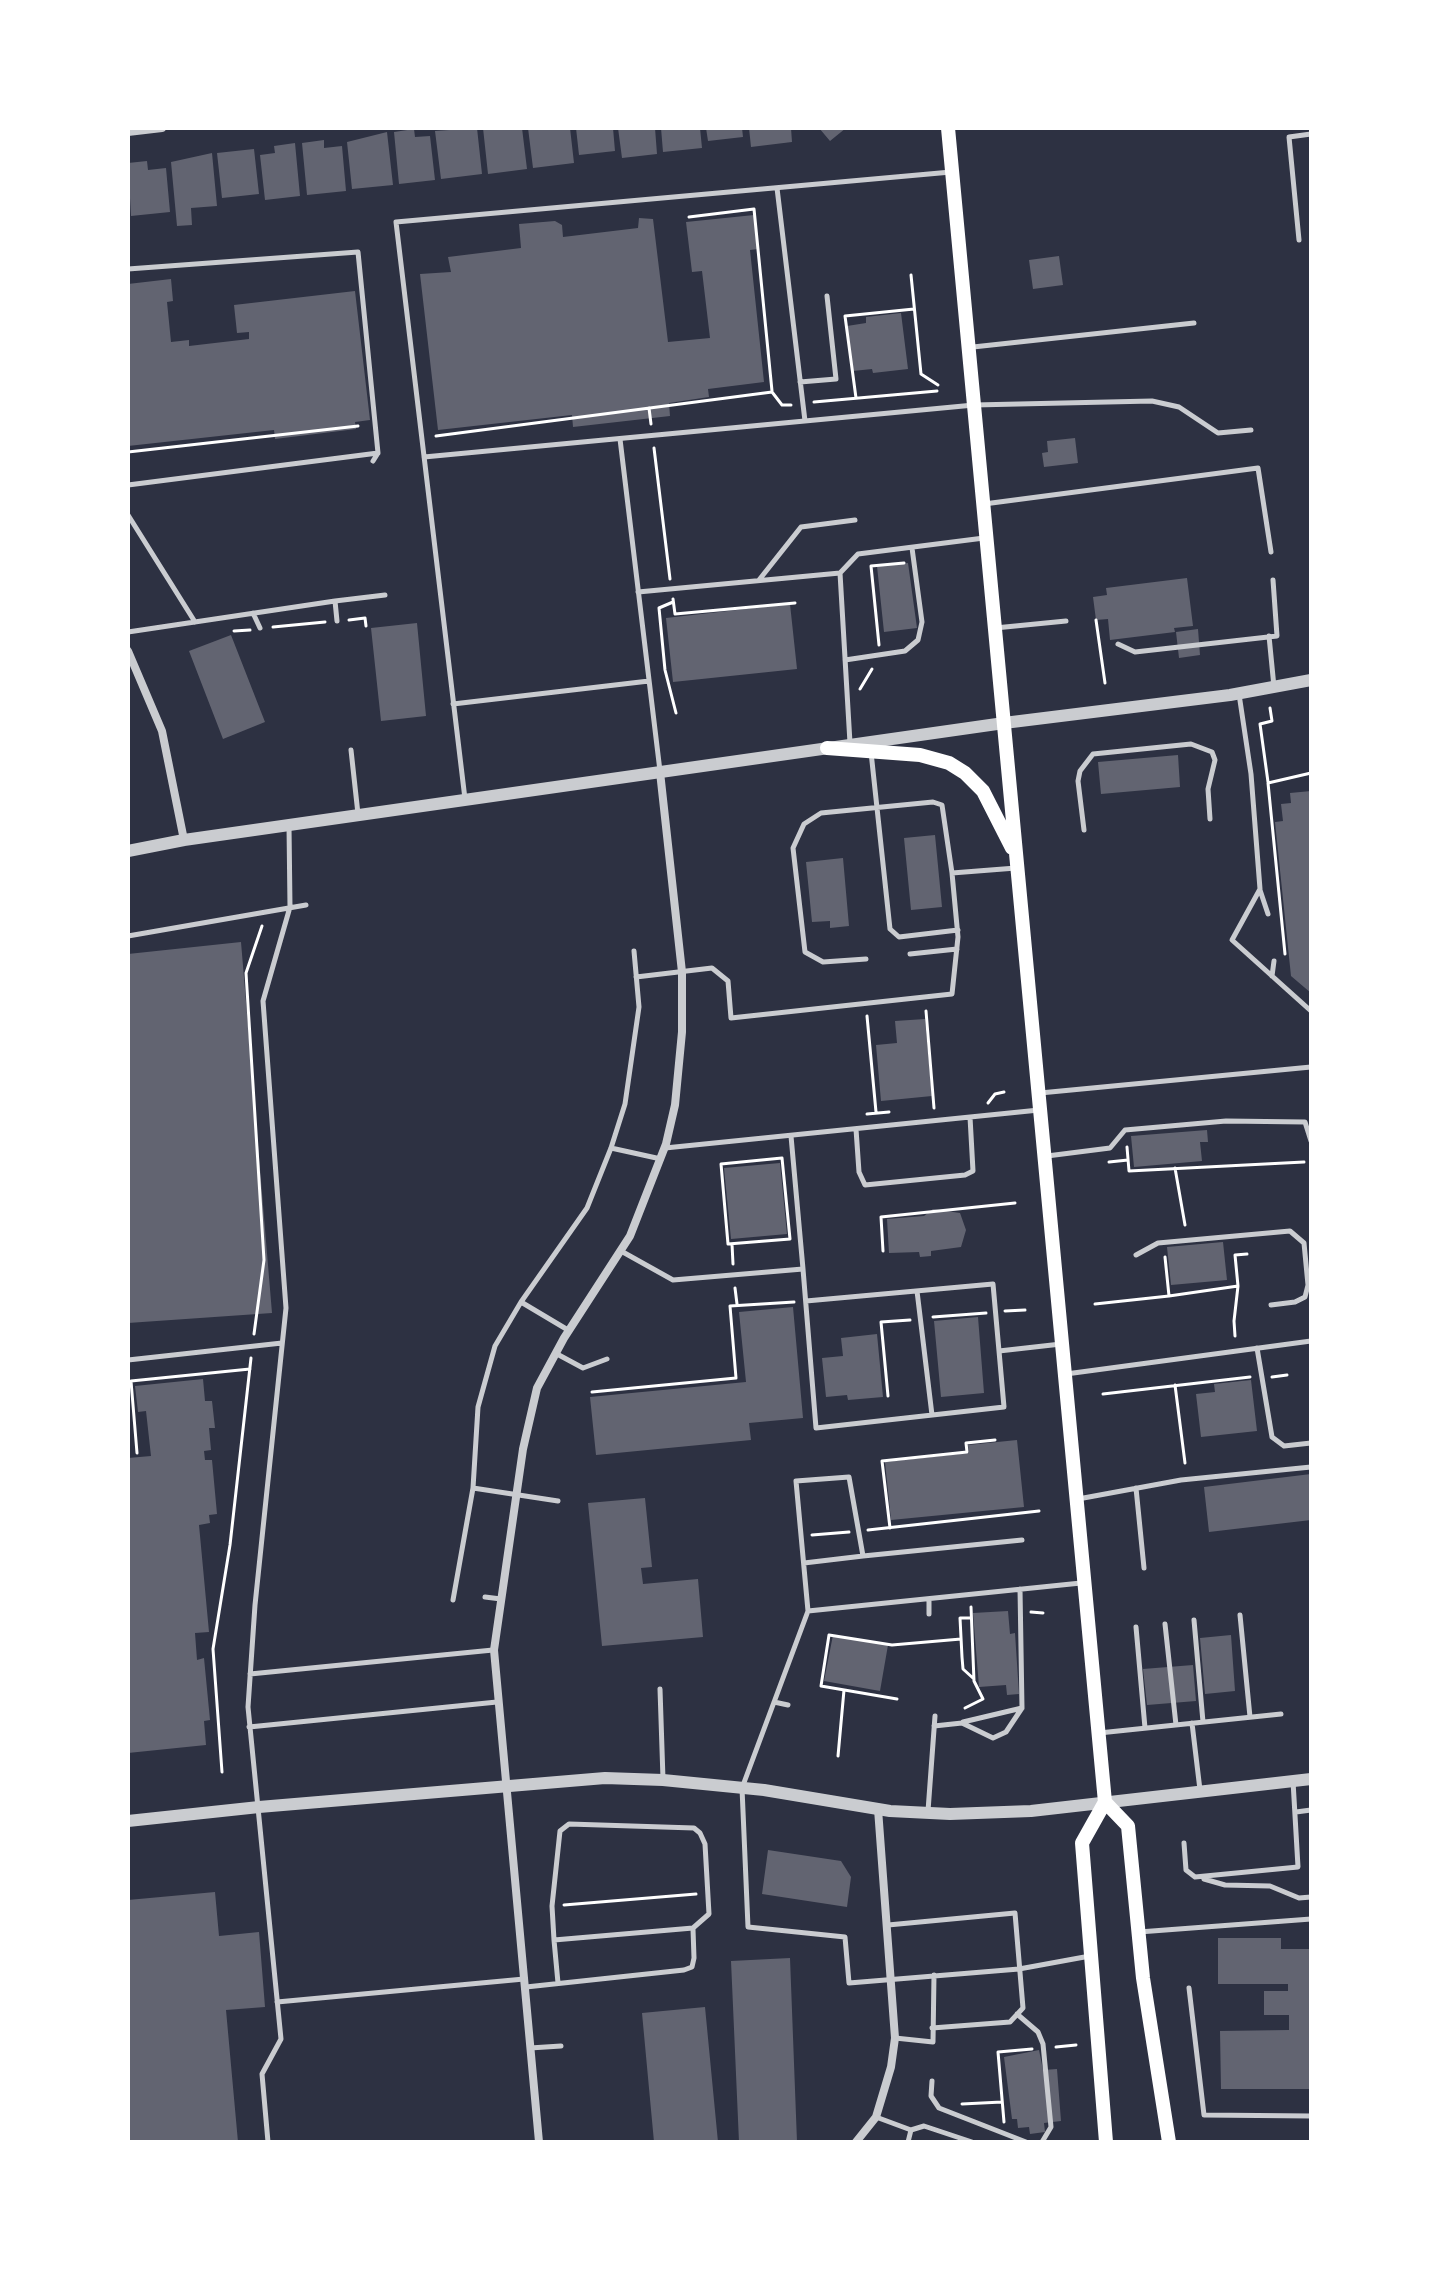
<!DOCTYPE html>
<html>
<head>
<meta charset="utf-8">
<style>
	body { margin:0 }
	#map { position:relative; width:1439px; height:2270px; overflow:hidden; background:#2d3142; font-family:Karla,sans-serif }
	canvas { display:block }
	.frame { position:absolute; inset:0; border:130px solid #fff; pointer-events:none }
</style>
</head>
<body>
<div id="map">
<canvas width="1439" height="2270"></canvas>
<div class="frame"></div>
</div>
<script>
const ctx = document.querySelector('canvas').getContext('2d');
ctx.lineJoin = 'round';
function fill(path, color) { ctx.fillStyle = color; ctx.fill(path, 'evenodd'); }
const shape = rows => new Path2D(rows.map(r => 'M' + r).join(''));
function trace(path, color, width, dash) { ctx.strokeStyle = color; ctx.lineWidth = width; ctx.lineCap = dash ? 'butt' : 'round'; ctx.setLineDash(dash || []); ctx.stroke(path); }
const building = shape([
	[477,128,482,174,441,179,435,131],
	[483,128,522,128,527,169,488,174],
	[528,128,570,128,574,163,533,168],
	[576,128,613,128,615,151,579,155],
	[618,128,655,128,657,154,622,158],
	[661,128,700,128,702,148,663,152],
	[706,128,742,128,743,137,708,141],
	[749,128,791,128,792,142,751,147],
	[819,128,846,128,830,141],
	[414,129,415,137,430,136,435,180,399,184,394,132],
	[387,132,393,185,352,189,347,142],
	[324,140,324,148,342,146,346,191,307,195,302,143],
	[295,143,300,196,265,200,260,155,275,153,274,146],
	[254,149,259,194,222,198,217,153],
	[212,153,217,206,191,208,192,225,177,226,171,162],
	[147,161,148,170,166,168,170,212,131,216,128,163],
	[754,215,758,249,750,250,764,382,708,389,709,397,669,403,670,416,573,427,572,415,438,430,420,274,451,272,448,257,521,248,519,224,555,221,562,225,563,237,638,228,639,218,653,219,668,342,710,338,702,271,692,272,686,222],
	[1059,256,1063,285,1033,289,1029,260],
	[171,279,173,301,167,302,171,342,189,340,189,346,249,339,249,332,237,333,234,305,355,291,370,420,355,422,356,429,275,439,274,430,128,446,128,284],
	[901,313,908,369,873,373,872,369,853,371,847,326,866,323,866,317],
	[1075,438,1078,463,1044,467,1042,453,1048,452,1047,441],
	[908,563,917,628,884,632,877,566],
	[1187,578,1193,626,1174,628,1175,632,1110,640,1108,619,1096,620,1093,597,1107,595,1106,588],
	[790,604,797,669,673,682,666,618],
	[417,623,426,716,381,721,371,628],
	[1198,629,1200,655,1179,658,1176,632],
	[231,635,265,722,223,739,189,651],
	[1178,755,1180,787,1101,794,1098,762],
	[1311,791,1311,993,1291,976,1275,822,1283,821,1281,804,1291,803,1290,793],
	[935,835,942,907,911,910,904,838],
	[843,858,849,926,830,928,830,921,812,922,806,862],
	[241,942,272,1313,128,1323,128,954],
	[925,1019,932,1096,881,1101,876,1045,897,1043,895,1021],
	[1207,1130,1208,1142,1200,1142,1202,1161,1134,1167,1131,1136],
	[780,1163,787,1234,731,1239,724,1168],
	[933,1209,960,1213,966,1230,961,1247,931,1251,931,1256,920,1257,919,1252,889,1253,887,1219,924,1216],
	[1223,1242,1227,1280,1171,1285,1167,1247],
	[793,1307,803,1418,749,1423,751,1440,596,1455,590,1397,746,1382,739,1312],
	[978,1317,984,1393,941,1397,934,1321],
	[877,1334,883,1397,848,1400,847,1395,826,1397,822,1358,843,1356,841,1338],
	[203,1379,205,1401,212,1401,215,1428,209,1428,211,1450,204,1451,205,1460,212,1460,217,1514,209,1515,210,1523,199,1525,209,1632,195,1633,197,1660,204,1658,210,1720,204,1721,206,1745,128,1753,128,1458,151,1456,146,1411,138,1412,135,1386],
	[1251,1380,1257,1431,1201,1437,1196,1394,1215,1392,1214,1384],
	[1017,1440,1024,1507,891,1520,885,1462,969,1453,968,1445],
	[1311,1474,1311,1520,1209,1532,1204,1487],
	[645,1498,652,1567,641,1568,643,1584,698,1579,703,1637,602,1646,588,1503],
	[1008,1611,1010,1634,1015,1633,1019,1694,1007,1695,1006,1685,979,1687,973,1613],
	[833,1635,888,1645,880,1691,824,1681],
	[1231,1635,1235,1691,1205,1694,1200,1638],
	[1193,1665,1196,1701,1147,1705,1143,1669],
	[768,1850,841,1861,851,1877,847,1907,762,1894],
	[215,1892,219,1936,259,1932,265,2007,226,2010,238,2142,128,2142,128,1900],
	[1218,1938,1281,1938,1281,1949,1311,1949,1311,2089,1221,2089,1220,2031,1289,2030,1289,2015,1264,2015,1264,1991,1288,1991,1288,1984,1218,1984],
	[790,1958,797,2142,739,2142,731,1961],
	[705,2007,718,2142,654,2142,642,2013],
	[1039,2050,1043,2070,1057,2069,1061,2121,1044,2123,1045,2132,1030,2134,1029,2127,1018,2128,1017,2119,1012,2119,1004,2057]
]);
const path = shape([
	[689,217,754,209,772,391],
	[911,275,921,374,938,385],
	[856,398,845,316,914,309],
	[814,402,937,391],
	[649,408,651,424],
	[436,436,772,392,782,405,791,405],
	[654,448,670,579],
	[128,452,358,426],
	[673,599,675,614,795,603],
	[673,602,659,608,665,670,676,713],
	[349,620,365,618,366,626],
	[1096,620,1105,683],
	[273,627,325,622],
	[234,631,250,630],
	[879,645,871,566,904,563],
	[860,689,872,669],
	[1268,782,1260,724,1272,721,1270,708],
	[1285,954,1268,783,1311,773],
	[926,1011,934,1108],
	[867,1016,876,1112],
	[988,1103,995,1094,1004,1092],
	[867,1114,889,1112],
	[1127,1147,1129,1171,1304,1162],
	[782,1158,790,1239,728,1244,721,1164,782,1158],
	[1109,1162,1128,1160],
	[1175,1168,1185,1225],
	[732,1244,733,1264],
	[883,1251,881,1217,1015,1203],
	[1165,1257,1169,1296,1238,1286,1235,1255,1247,1254],
	[735,1288,737,1304],
	[1095,1304,1169,1296],
	[1005,1311,1025,1310],
	[933,1317,986,1313],
	[254,1334,264,1260,246,973,262,926],
	[1235,1336,1234,1321,1238,1286],
	[1272,1377,1287,1375],
	[1175,1385,1185,1463],
	[592,1392,736,1378,730,1306,794,1302],
	[1103,1394,1250,1377],
	[888,1396,881,1322,910,1320],
	[137,1453,131,1381,250,1369],
	[890,1528,882,1461,967,1452,966,1443,995,1440],
	[868,1530,1039,1511],
	[812,1535,849,1532],
	[1031,1612,1043,1613],
	[970,1618,960,1618,962,1657,963,1669,974,1679],
	[897,1699,821,1686,829,1635,892,1645,961,1639],
	[965,1708,983,1699,974,1681,971,1607],
	[838,1756,844,1690],
	[222,1772,213,1649,230,1545,251,1358],
	[564,1905,696,1894],
	[1056,2047,1076,2045],
	[962,2104,1002,2102],
	[1004,2122,998,2052,1032,2049]
]);
const service = shape([
	[777,188,805,421],
	[1299,240,1289,137,1311,134],
	[128,269,358,252,378,453],
	[973,347,1194,323],
	[800,382,836,379,827,296],
	[620,439,660,771],
	[424,457,974,405,1152,401,1179,407,1218,433,1251,430],
	[128,485,378,453,373,461],
	[984,504,1258,468,1271,552],
	[128,515,195,622],
	[840,573,850,743],
	[759,580,801,527,855,520],
	[638,592,840,573,858,554,984,538],
	[335,601,385,595],
	[253,613,260,628],
	[995,628,1066,621],
	[128,632,335,601,337,621],
	[1269,636,1274,687],
	[1118,644,1135,652,1277,636,1273,580],
	[845,660,905,651,918,640,922,622,912,548],
	[1239,694,1251,774,1260,889,1232,940,1311,1011],
	[453,704,649,681],
	[351,750,358,814],
	[871,752,890,929,899,937,958,930],
	[465,799,396,222,951,172],
	[1084,830,1078,781,1080,771,1093,754,1191,744,1212,752,1215,760,1208,789,1210,819],
	[1260,890,1268,914],
	[128,936,306,905],
	[910,954,957,949],
	[866,959,823,962,805,952,793,848,804,824,821,813,933,802,942,805,952,873],
	[1272,976,1274,961],
	[636,977,712,968,728,981,731,1018,952,994,958,937,952,873,1016,868],
	[1040,1093,1311,1067],
	[856,1129,859,1172,865,1185,965,1175,973,1171,970,1117],
	[611,1148,661,1159],
	[665,1148,1039,1110],
	[1047,1156,1110,1148,1125,1130,1226,1121,1305,1122,1311,1141],
	[621,1251,673,1280,803,1269,791,1136],
	[1136,1255,1158,1243,1290,1231,1304,1243,1308,1285,1305,1297,1295,1302,1271,1305],
	[803,1269,816,1428,1004,1407,999,1351,1061,1344],
	[917,1291,932,1415],
	[806,1301,993,1284,999,1351],
	[521,1302,495,1346,478,1407,473,1488,558,1501],
	[568,1330,521,1302,587,1208,611,1148,625,1104,639,1007,634,951],
	[1257,1348,1272,1437,1284,1446,1311,1443],
	[557,1354,583,1368,607,1359],
	[128,1360,282,1343],
	[1066,1374,1311,1341],
	[1136,1488,1144,1568],
	[1078,1499,1181,1480,1311,1467],
	[804,1563,863,1556],
	[1081,1583,808,1611,742,1788,748,1927,845,1937,849,1983,1019,1969,1090,1956],
	[485,1597,501,1599],
	[929,1599,929,1614],
	[453,1600,473,1488],
	[808,1611,796,1481,849,1477,863,1556,1022,1540],
	[1240,1615,1250,1717],
	[1194,1620,1203,1722],
	[1165,1624,1176,1725],
	[1136,1627,1145,1728],
	[250,1674,493,1650],
	[660,1689,663,1779],
	[774,1702,788,1705],
	[963,1722,1022,1708],
	[1192,1723,1200,1790],
	[934,1726,962,1723,993,1738,1006,1732,1022,1708,1020,1589],
	[249,1727,497,1702],
	[1099,1733,1281,1714],
	[928,1811,935,1716],
	[1296,1812,1311,1810],
	[1184,1843,1186,1870,1195,1877,1298,1867,1293,1781],
	[1204,1879,1225,1885,1270,1886,1299,1898,1311,1897],
	[888,1925,1015,1913,1023,2008,1010,2022,932,2028],
	[1139,1932,1311,1919],
	[554,1940,693,1928,709,1914,705,1844,700,1833,694,1828,569,1824,560,1831,552,1906,554,1940,558,1983],
	[526,1987,684,1970,692,1967,694,1958,693,1929],
	[1189,1988,1204,2115,1311,2116],
	[277,2002,524,1979],
	[1017,2014,1038,2032,1043,2044,1051,2127,1042,2142],
	[895,2038,933,2042,934,1975],
	[530,2048,561,2046],
	[932,2081,931,2096,939,2108,1026,2142],
	[876,2117,911,2130,924,2126,972,2142],
	[268,2142,262,2074,281,2039,248,1707,255,1605,286,1308,263,1001,290,907,289,826],
	[908,2142,911,2130]
]);
const minor = shape([
	[128,132,162,128],
	[128,651,162,731,184,840],
	[539,2142,494,1650,523,1449,537,1388,564,1338,630,1236,666,1144,675,1105,682,1032,682,972,660,772],
	[856,2142,876,2117,891,2067,895,2038,878,1809]
]);
const tertiary = shape([
	[128,851,184,840,1004,723,1230,695,1311,680],
	[128,1821,259,1807,605,1778,663,1780,764,1790,890,1811,950,1814,1031,1811,1311,1779]
]);
const secondary = shape([
	[948,128,1105,1802,1082,1843,1106,2142],
	[827,748,920,755,949,763,965,773,983,791,1012,848],
	[1105,1802,1128,1826,1143,1978,1169,2142]
]);
fill(building, '#626471');
trace(path, '#fff', 3);
trace(service, '#caccd0', 5);
trace(minor, '#caccd0', 8);
trace(tertiary, '#caccd0', 12);
trace(secondary, '#fff', 14);
</script>
</body>
</html>
